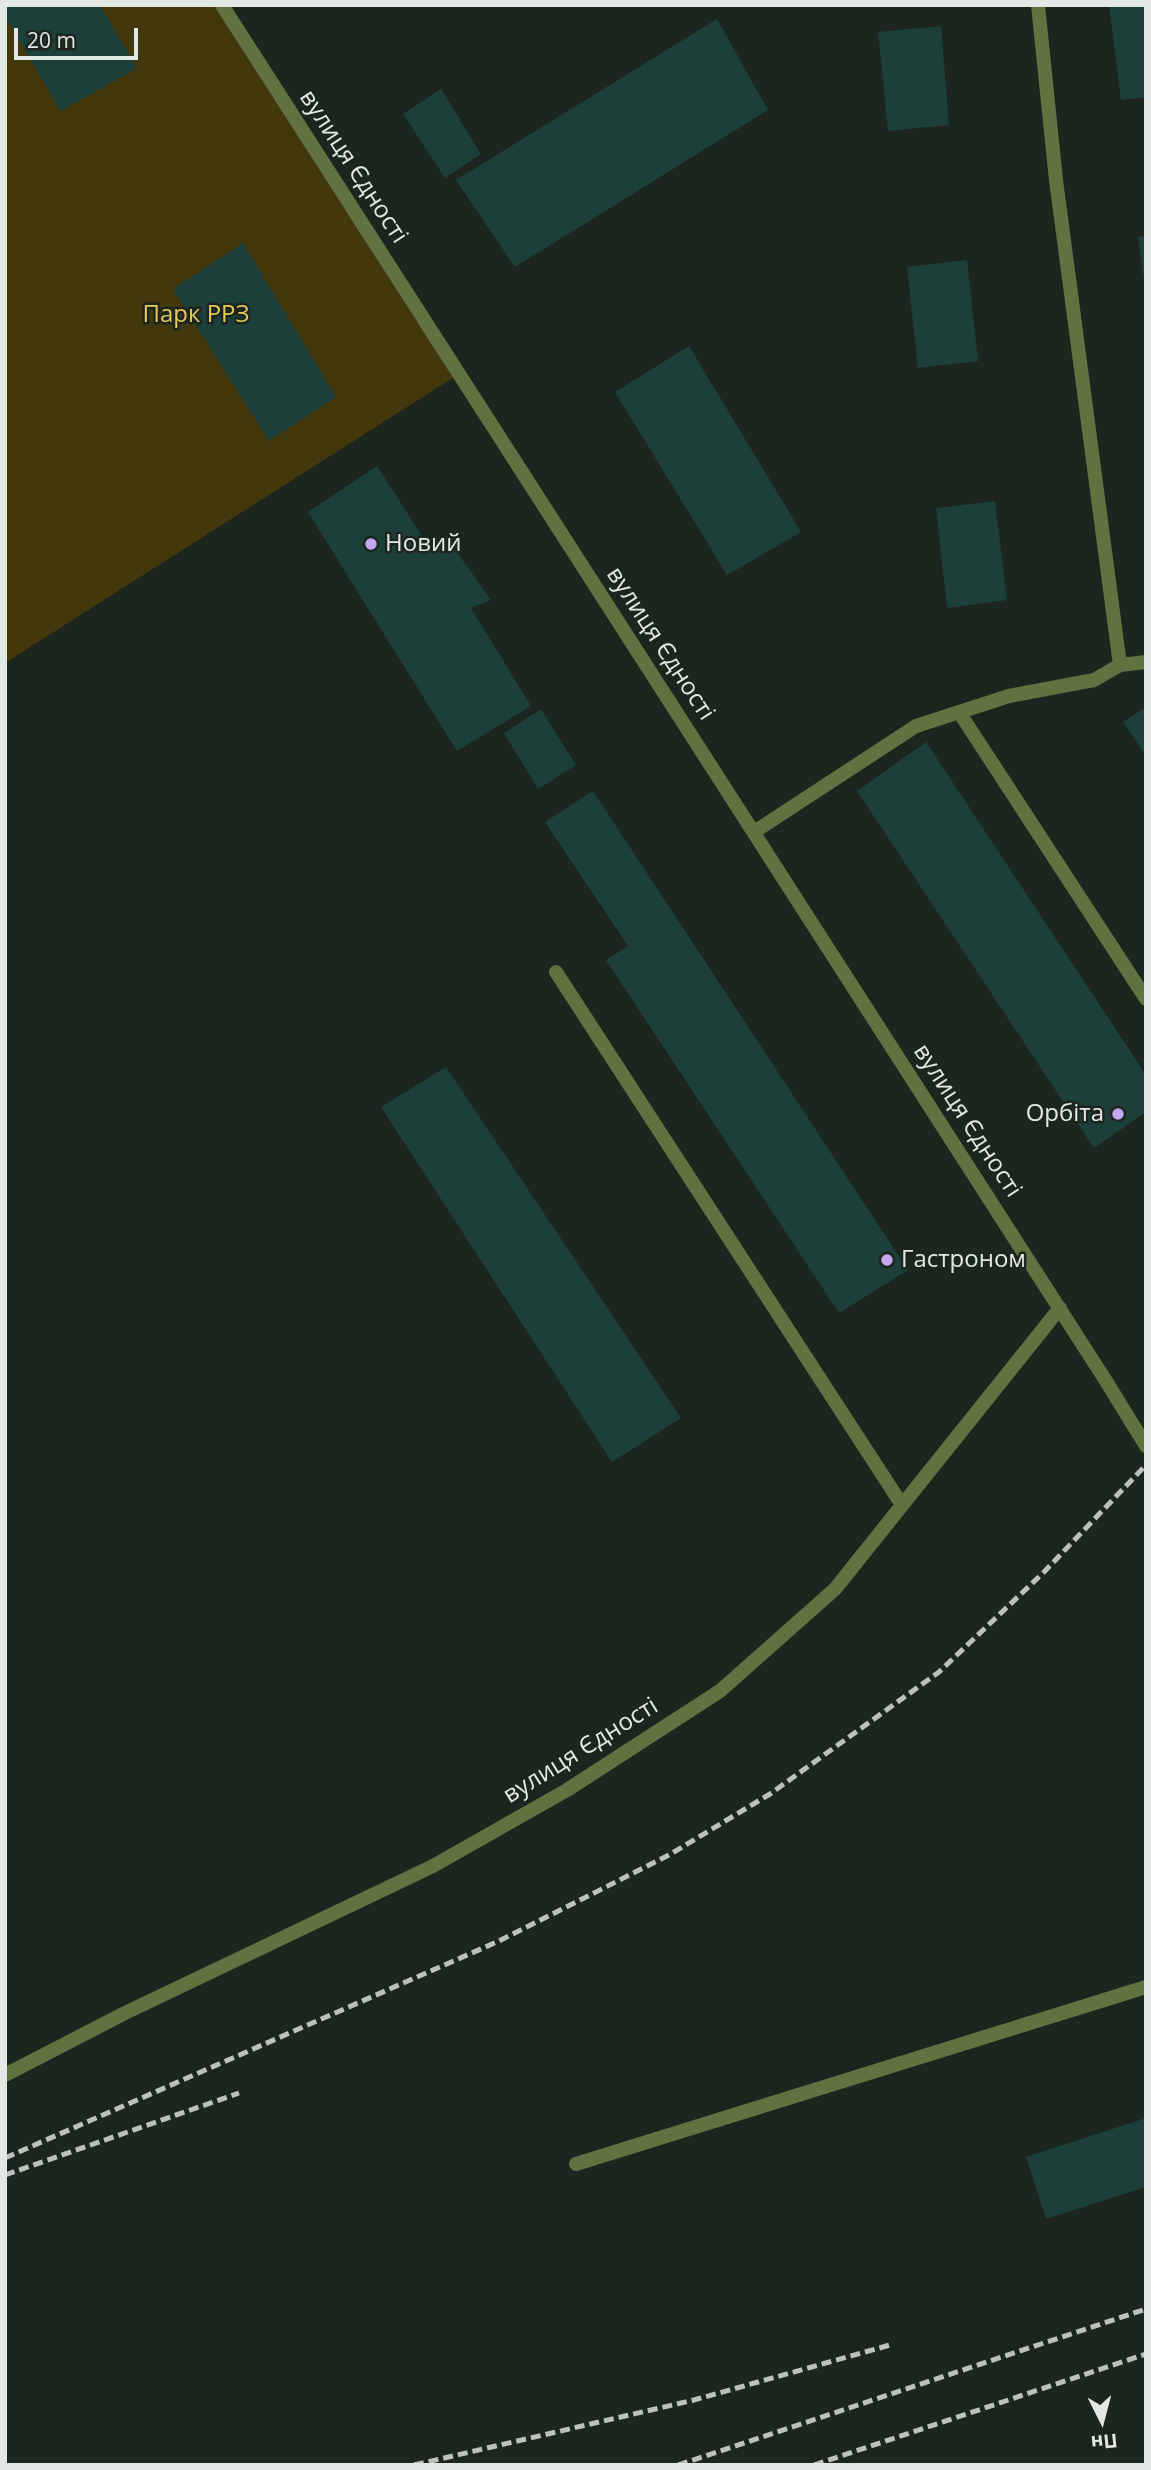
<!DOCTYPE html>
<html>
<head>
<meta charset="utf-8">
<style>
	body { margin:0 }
	#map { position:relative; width:1151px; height:2470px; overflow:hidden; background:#1c261f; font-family:"Open Sans",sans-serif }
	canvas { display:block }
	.frame { position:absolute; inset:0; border:7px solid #e2e9e4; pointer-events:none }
	.north { position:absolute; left:1067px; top:2386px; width:70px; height:70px; -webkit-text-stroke:5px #1c261f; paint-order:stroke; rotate:174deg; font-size:19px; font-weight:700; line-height:28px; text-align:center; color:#e2e9e4 }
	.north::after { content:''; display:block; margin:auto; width:24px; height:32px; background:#e2e9e4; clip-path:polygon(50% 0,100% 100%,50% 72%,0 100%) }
	.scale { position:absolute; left:14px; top:28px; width:124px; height:32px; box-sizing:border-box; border:4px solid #e2e9e4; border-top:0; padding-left:9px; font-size:21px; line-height:24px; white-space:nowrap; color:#e2e9e4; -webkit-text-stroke:5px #1c261f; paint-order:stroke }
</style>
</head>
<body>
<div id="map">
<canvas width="1151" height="2470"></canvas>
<div class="frame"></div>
<div class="north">Пн</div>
<div class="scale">20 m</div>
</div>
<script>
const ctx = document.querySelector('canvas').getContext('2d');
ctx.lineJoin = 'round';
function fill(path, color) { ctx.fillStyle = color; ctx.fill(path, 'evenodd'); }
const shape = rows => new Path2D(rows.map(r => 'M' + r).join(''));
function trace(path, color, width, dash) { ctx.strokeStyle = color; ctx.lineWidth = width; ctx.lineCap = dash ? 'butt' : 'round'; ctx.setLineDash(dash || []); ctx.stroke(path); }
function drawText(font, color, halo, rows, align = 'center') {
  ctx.font = font + ' "Open Sans",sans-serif'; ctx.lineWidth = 5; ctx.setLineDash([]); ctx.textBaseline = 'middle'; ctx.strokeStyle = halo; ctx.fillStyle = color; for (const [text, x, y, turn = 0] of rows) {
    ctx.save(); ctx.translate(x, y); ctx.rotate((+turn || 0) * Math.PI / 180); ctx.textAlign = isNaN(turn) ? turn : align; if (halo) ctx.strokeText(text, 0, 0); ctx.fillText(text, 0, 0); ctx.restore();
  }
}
const green = shape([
	[5,5,222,5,459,374,5,663]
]);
const building = shape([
	[5,5,100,5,137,68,61,111,5,17],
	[1109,5,1146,5,1146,97,1121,100],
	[717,19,768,110,515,267,456,180],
	[941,26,949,125,888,131,878,32],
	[441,89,481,154,445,178,403,114],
	[1146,236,1146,279,1144,279,1138,237],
	[243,243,336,397,269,441,173,289],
	[967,260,978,361,918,368,907,267],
	[689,346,801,532,727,575,615,392],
	[377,466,431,550,449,541,491,600,471,608,531,706,457,751,308,512],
	[995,501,1007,600,947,608,936,508],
	[1146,707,1146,756,1123,722],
	[541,709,576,765,538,789,504,733],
	[926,742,1146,1075,1146,1112,1094,1148,857,791],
	[593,791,908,1270,839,1313,606,960,628,946,545,822],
	[446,1067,681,1418,612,1462,381,1107],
	[1146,2118,1146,2187,1046,2219,1026,2157]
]);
const minor = shape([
	[222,5,1106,1381,1146,1446],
	[1038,5,1056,180,1120,665],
	[959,712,1146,999],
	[754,832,916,726,1009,696,1094,680,1120,665,1146,662],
	[556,972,902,1505],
	[5,2075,125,2013,433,1866,567,1790,720,1691,835,1589,1060,1308],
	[576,2164,1146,1987]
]);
const rail = shape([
	[5,2158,499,1941,669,1855,770,1794,939,1672,1044,1572,1146,1465],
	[5,2175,239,2093],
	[414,2465,694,2400,890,2345],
	[678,2465,1146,2309],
	[814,2465,1146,2354]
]);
const markers = [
	[371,544,7,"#c5a7f1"],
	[1118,1114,7,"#c5a7f1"],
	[887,1260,7,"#c5a7f1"]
];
const streetNames = [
	["вулиця Єдності",353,167,57],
	["вулиця Єдності",660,644,57],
	["вулиця Єдності",967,1121,57],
	["вулиця Єдності",581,1751,-32]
];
const parkNames = [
	["Парк РРЗ",196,315]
];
const poiNames = [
	["Новий",385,544],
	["Орбіта",1104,1114,"right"],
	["Гастроном",901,1260]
];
fill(green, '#43380c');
fill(building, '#1c3f3a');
trace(minor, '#617140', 14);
trace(rail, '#bbc2bd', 5, [10, 5]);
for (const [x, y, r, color] of markers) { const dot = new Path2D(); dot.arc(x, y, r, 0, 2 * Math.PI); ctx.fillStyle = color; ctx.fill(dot); trace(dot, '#1c261f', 2.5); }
drawText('24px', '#e2e9e4', '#1c261f', streetNames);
drawText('24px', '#e6c856', '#1c261f', parkNames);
drawText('24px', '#e2e9e4', '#1c261f', poiNames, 'left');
</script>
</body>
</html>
